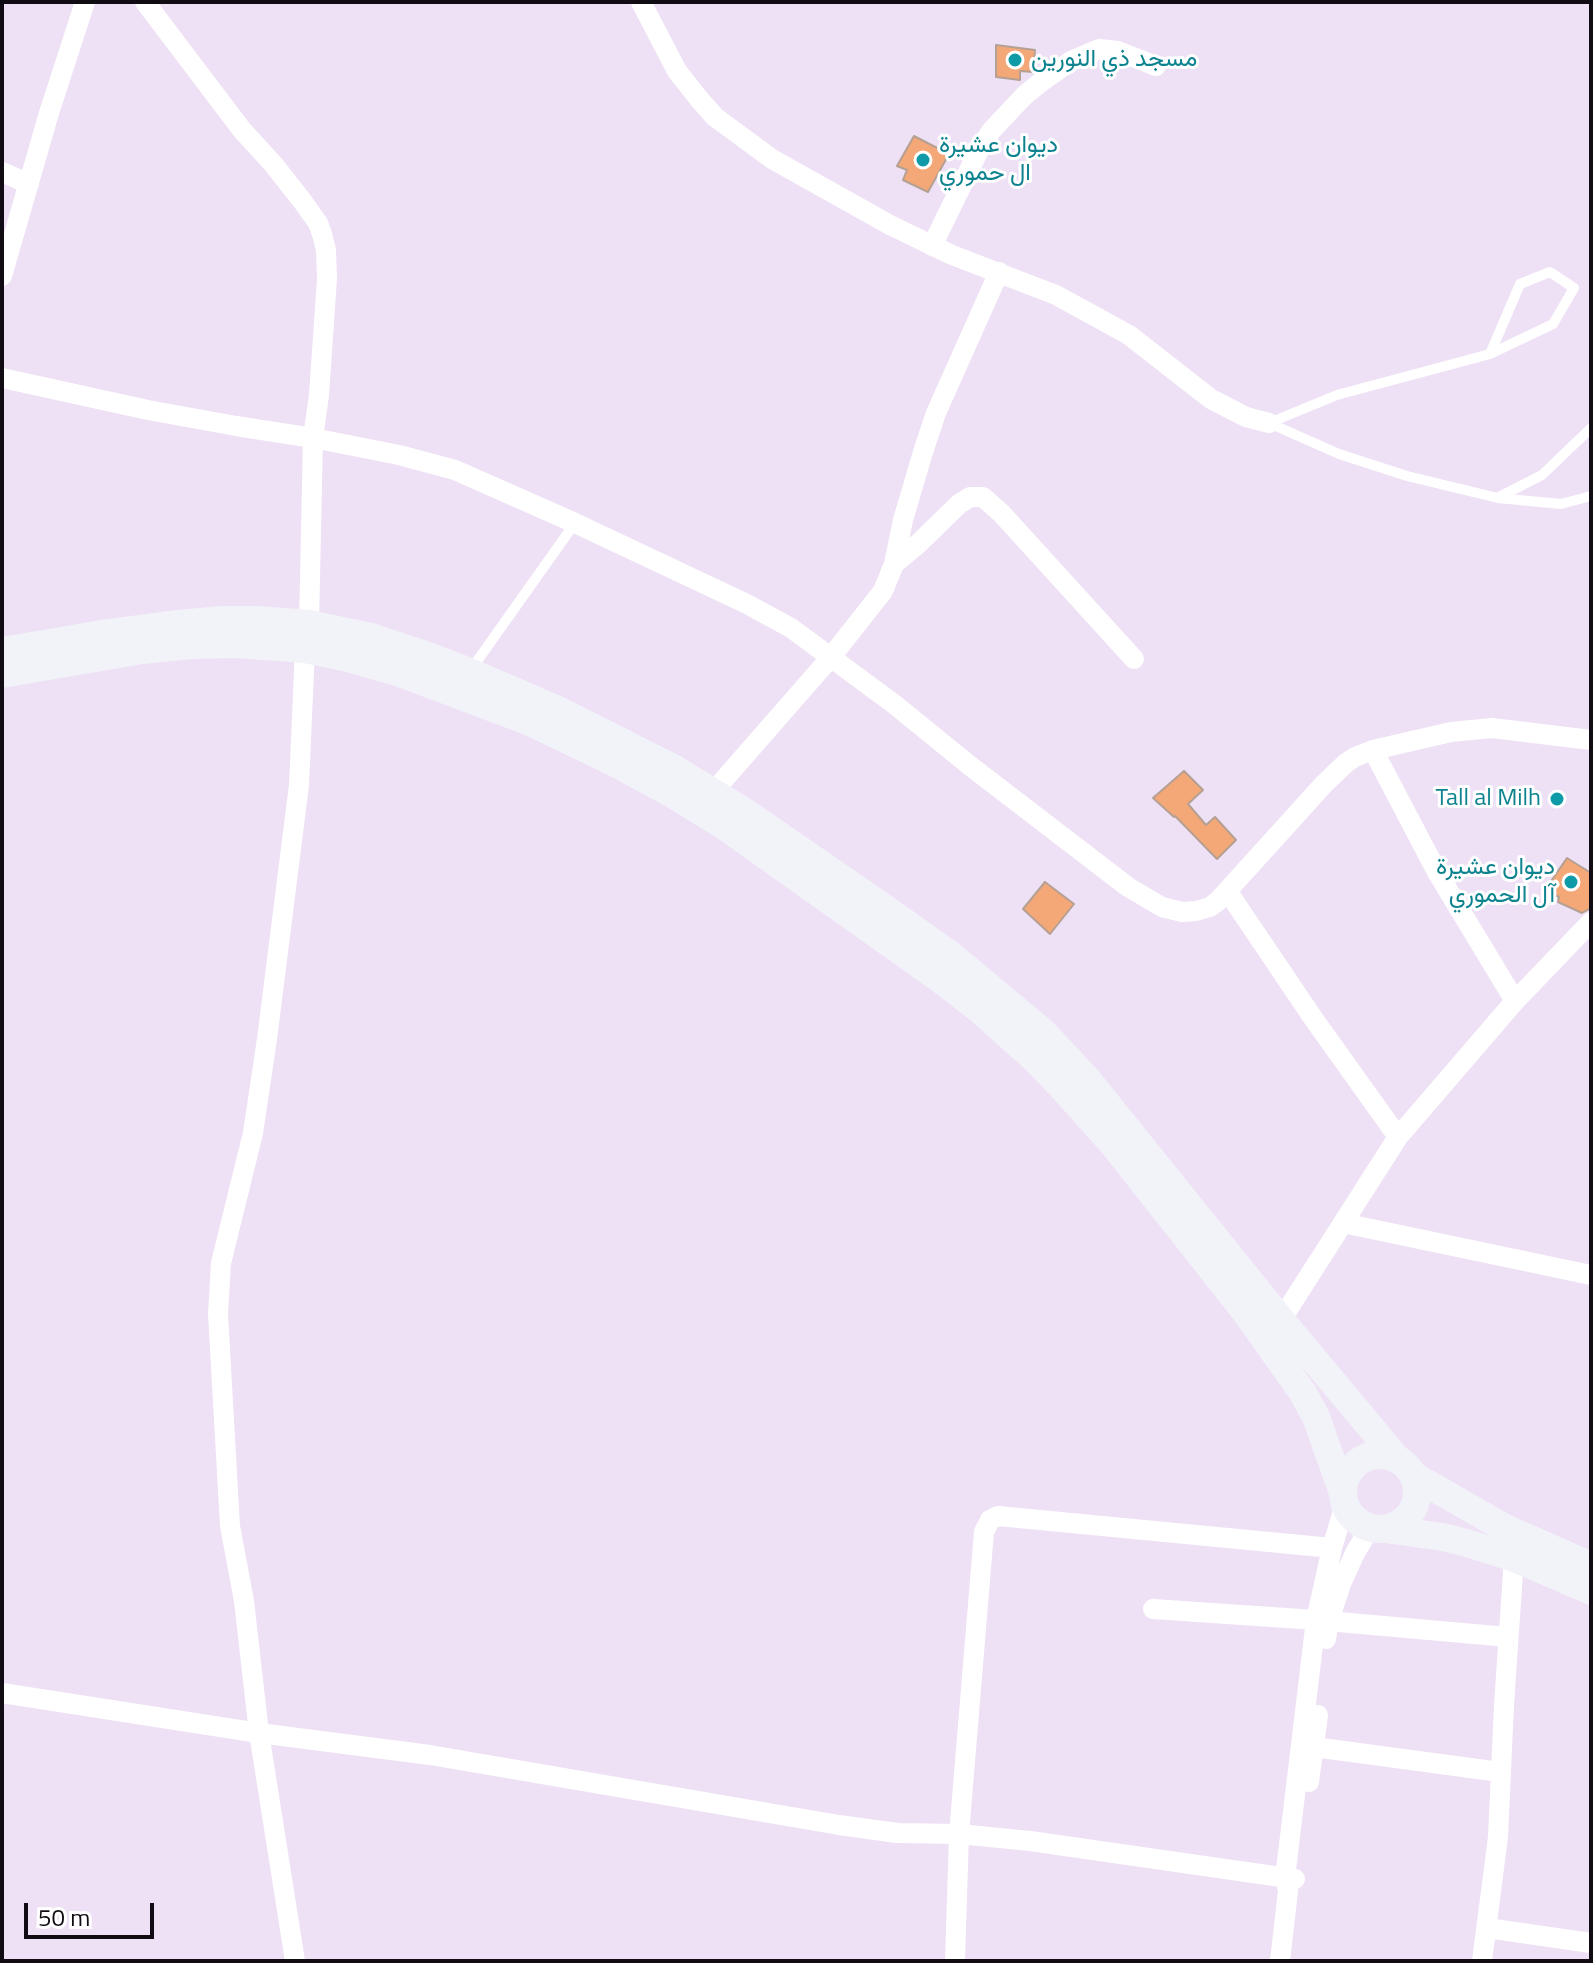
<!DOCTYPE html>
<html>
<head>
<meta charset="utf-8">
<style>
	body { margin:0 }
	#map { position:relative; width:1593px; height:1963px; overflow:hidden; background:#eee0f5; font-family:"Titillium Web",sans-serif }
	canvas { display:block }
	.frame { position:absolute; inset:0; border:4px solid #110c13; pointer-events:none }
	.scale { position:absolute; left:24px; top:1903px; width:130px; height:36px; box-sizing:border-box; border:4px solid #110c13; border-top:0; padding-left:10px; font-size:24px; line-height:28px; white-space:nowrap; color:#110c13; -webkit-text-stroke:6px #fff; paint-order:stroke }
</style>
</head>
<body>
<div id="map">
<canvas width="1593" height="1963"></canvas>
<div class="frame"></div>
<div class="scale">50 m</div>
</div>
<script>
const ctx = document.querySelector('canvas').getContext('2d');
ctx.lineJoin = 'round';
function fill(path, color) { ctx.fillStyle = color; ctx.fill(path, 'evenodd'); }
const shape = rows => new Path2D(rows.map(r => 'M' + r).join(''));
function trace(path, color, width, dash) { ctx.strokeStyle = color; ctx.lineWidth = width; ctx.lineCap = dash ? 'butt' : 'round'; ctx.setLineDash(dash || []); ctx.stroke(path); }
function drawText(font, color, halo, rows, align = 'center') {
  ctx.font = font + ' "Titillium Web",Vazirmatn,sans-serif'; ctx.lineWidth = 6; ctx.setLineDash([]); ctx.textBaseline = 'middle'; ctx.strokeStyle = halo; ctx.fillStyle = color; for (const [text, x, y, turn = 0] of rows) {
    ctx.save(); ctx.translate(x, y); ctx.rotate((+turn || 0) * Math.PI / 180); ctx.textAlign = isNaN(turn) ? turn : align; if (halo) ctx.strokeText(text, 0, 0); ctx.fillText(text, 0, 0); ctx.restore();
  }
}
const building = shape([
	[996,45,1035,50,1033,72,1020,71,1020,80,996,77,996,45],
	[914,136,949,154,928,192,903,180,907,170,897,166,914,136],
	[1184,771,1203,790,1188,804,1206,825,1215,817,1236,840,1217,859,1175,816,1174,817,1153,798,1184,771],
	[1567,858,1591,873,1591,908,1582,913,1558,902,1559,897,1545,890,1567,858],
	[1045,882,1074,904,1050,934,1023,909,1045,882]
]);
const service = shape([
	[1269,423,1337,395,1490,354,1553,324,1574,288,1550,272,1520,284,1490,354],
	[1269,423,1339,454,1407,476,1498,498,1561,504,1591,496],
	[1499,497,1542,475,1591,428],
	[470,671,575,523]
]);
const minor = shape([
	[145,2,242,130,274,165,303,202,318,223,322,234,326,250,327,278,319,395,313,438,309,624],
	[641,2,677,71,699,99,715,117,772,159,890,225,952,255,1056,295,1129,335,1211,399,1246,417,1269,423],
	[2,172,29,184],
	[932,246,979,150,991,131,1024,96,1041,82,1071,61,1099,49,1118,51,1156,66],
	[2,276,49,113,85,2],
	[2,378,148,410,236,426,313,438,399,455,455,470,575,523,747,604,791,628,894,704,969,765,1128,887,1162,907,1182,912,1196,911,1210,907,1218,901,1324,784,1346,763,1355,757,1373,750,1451,732,1492,728,1591,740],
	[894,564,918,544,959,504,970,497,983,497,1002,514,1134,659],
	[1373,750,1437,872,1515,1001],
	[713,792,831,657,883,591,894,564,903,520,923,452,936,413,999,272],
	[1228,892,1313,1018,1398,1137],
	[1343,1223,1591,1275],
	[1281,1320,1398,1137,1515,1001,1591,922],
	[1153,1609,1316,1620,1508,1637],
	[1326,1639,1329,1621,1341,1584,1355,1553,1370,1528],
	[2,1693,259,1733,430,1755,839,1825,897,1833,959,1834,1030,1841,1295,1879],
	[1314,1747,1500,1772],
	[1309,1782,1318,1715],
	[1487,1928,1591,1943],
	[295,1961,259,1733,244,1601,230,1526,218,1314,221,1263,253,1133,267,1039,299,785,305,649],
	[955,1961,959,1834,984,1532,990,1520,998,1516,1332,1548],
	[1280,1961,1288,1891,1285,1878,1316,1620,1332,1548,1345,1505],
	[1482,1961,1498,1837,1504,1705,1514,1558]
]);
const secondary = shape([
	[2,651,102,634,178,624,221,620,258,620,309,624,371,637,423,654,470,672,556,709,673,768,748,814,883,907,952,956,1044,1033,1087,1079,1281,1320,1398,1460],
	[2,674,142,650,192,645,236,644,305,649,344,657,397,672,530,722,619,765,674,795,723,825,940,979,980,1010,1037,1061,1058,1083,1113,1144,1244,1310,1303,1393,1316,1417,1343,1493],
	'1343 1492a37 37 0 1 1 74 0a37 37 0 1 1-74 0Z',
	[1414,1476,1503,1527,1591,1566],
	[1385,1529,1443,1537,1467,1543,1514,1558,1591,1591]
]);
const markers = [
	[1015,60,8,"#0f9aa8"],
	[923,160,8,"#0f9aa8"],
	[1557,799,8,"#0f9aa8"],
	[1571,882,8,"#0f9aa8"]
];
const cultureNames = [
	["مسجد ذي النورين",1031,60],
	["ديوان عشيرة",939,146],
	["ال حموري",939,174],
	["Tall al Milh",1541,799,"right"],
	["ديوان عشيرة",1555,868,"right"],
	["آل الحموري",1555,896,"right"]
];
fill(building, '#f5a877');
trace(building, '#b5a093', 2);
trace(service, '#fff', 10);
trace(minor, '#fff', 20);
trace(secondary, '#f2f2f9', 28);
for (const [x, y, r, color] of markers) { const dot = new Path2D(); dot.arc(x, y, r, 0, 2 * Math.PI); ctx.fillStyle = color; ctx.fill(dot); trace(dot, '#fff', 3); }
drawText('24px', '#0d838f', '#fff', cultureNames, 'left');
</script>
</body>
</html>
